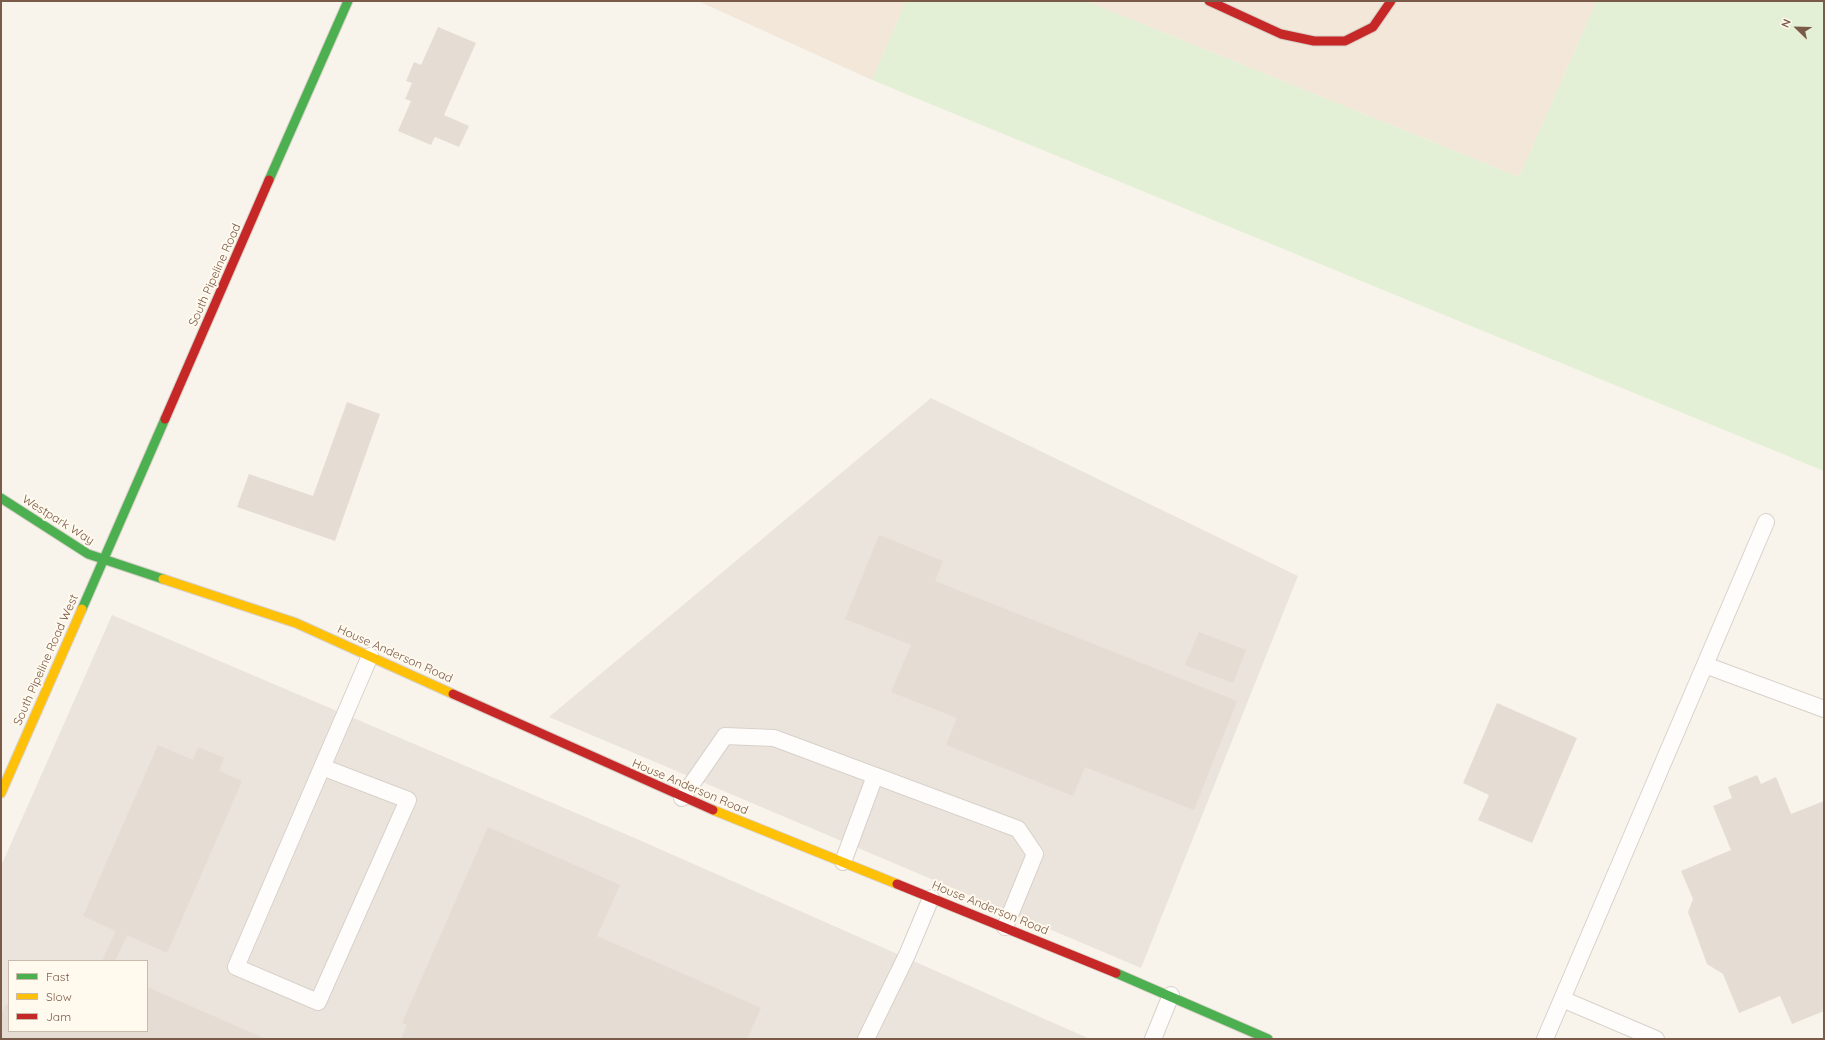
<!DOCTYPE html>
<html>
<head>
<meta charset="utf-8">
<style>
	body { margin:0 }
	#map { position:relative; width:1825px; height:1040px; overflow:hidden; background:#f8f4ec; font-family:Quicksand,sans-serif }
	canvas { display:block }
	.frame { position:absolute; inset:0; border:2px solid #7a5b49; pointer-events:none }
	.legend { position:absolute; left:8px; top:960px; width:140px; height:72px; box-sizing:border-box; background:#fff9ee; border:1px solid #cabaac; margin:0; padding:5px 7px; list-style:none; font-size:12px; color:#7a5b49 }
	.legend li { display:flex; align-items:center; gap:8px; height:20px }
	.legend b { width:20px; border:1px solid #cabaac }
	.north { position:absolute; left:1777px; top:8px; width:40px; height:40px; -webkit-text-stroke:3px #fff9ee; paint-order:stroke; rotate:293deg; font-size:11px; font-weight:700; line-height:16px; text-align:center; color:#7a5b49 }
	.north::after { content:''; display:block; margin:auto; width:14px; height:18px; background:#7a5b49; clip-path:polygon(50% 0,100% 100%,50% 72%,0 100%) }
</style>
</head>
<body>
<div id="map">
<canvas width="1825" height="1040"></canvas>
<div class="frame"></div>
<ul class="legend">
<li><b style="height:5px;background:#4caf50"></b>Fast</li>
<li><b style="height:5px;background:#ffc107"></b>Slow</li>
<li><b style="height:5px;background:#c62828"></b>Jam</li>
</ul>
<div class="north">N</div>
</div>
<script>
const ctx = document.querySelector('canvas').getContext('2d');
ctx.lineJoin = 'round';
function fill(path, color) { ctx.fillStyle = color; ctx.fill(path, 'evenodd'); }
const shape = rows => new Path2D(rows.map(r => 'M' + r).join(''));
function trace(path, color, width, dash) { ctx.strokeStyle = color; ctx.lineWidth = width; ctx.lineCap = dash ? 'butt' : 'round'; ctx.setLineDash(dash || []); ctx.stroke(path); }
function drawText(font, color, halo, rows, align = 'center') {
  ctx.font = font + ' Quicksand,sans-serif'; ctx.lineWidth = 4; ctx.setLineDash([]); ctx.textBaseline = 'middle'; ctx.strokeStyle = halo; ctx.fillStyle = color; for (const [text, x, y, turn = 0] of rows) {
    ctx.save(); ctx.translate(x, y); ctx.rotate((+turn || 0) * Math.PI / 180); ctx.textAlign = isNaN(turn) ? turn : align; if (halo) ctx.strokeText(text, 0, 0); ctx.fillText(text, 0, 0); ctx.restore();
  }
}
const residential = shape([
	[698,1,906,1,872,80],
	[1086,1,1597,1,1519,177]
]);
const industrial = shape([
	[931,398,1298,576,1141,968,549,717],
	[112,615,637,839,1090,1039,1,1039,1,866],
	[9,961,147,961,147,1031,9,1031]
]);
const green = shape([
	[906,1,1086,1,1519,177,1597,1,1824,1,1824,471,872,80]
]);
const building = shape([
	[438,27,476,43,444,115,469,126,459,147,435,137,431,145,398,131,411,101,405,99,412,83,406,81,414,62,421,65],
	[347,402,380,414,335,541,237,507,249,474,313,496],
	[879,535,943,561,935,581,1237,701,1194,810,1085,767,1073,796,946,745,957,718,891,692,911,645,845,619],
	[1199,632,1246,650,1233,683,1185,665],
	[1497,703,1577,738,1532,843,1478,820,1489,795,1463,783],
	[158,745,193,760,198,747,224,758,219,771,242,781,167,953,127,935,115,961,102,961,116,931,83,916],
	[1757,775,1761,784,1776,777,1791,814,1824,801,1824,1011,1792,1024,1780,996,1739,1013,1723,974,1707,964,1688,912,1693,899,1681,871,1731,850,1713,806,1732,798,1728,787],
	[488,827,620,885,597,936,761,1008,747,1039,401,1039,407,1025,402,1023],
	[147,987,266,1039,1,1039,1,1015,6,1004,9,1005,9,1031,147,1031]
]);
const lane = shape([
	[1705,665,1824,709],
	[322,767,408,800,318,1002,236,967,370,656],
	[682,798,725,736,774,738,1018,829,1035,854,1005,927],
	[843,862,875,776],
	[1562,999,1656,1039],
	[866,1039,907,955,931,898],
	[1153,1039,1171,995],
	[1545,1039,1766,522]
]);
const fast = shape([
	[269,180,348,1],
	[1,498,88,554,163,579],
	[82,609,165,419],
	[1116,973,1268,1039]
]);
const slow = shape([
	[163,579,296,623,453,694],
	[1,793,82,609],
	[713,810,897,884]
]);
const jam = shape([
	[1209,1,1281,34,1314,41,1345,41,1373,27,1391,1],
	[165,419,269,180],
	[453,694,713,810],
	[897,884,1116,973]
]);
const streetNames = [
	["South Pipeline Road",215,275,-66],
	["Westpark Way",58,520,32],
	["House Anderson Road",395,654,24],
	["South Pipeline Road West",46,660,-66],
	["House Anderson Road",690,787,23],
	["House Anderson Road",990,908,22]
];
fill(residential, '#f2e7d9');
fill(industrial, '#ebe4dc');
fill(green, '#e4f0d5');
fill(building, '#e5dcd3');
trace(lane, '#d8d1ca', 18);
trace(fast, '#d8d0c8', 11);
trace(slow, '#d8d0c8', 11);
trace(jam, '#d8d0c8', 11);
trace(lane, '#fefdfc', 16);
trace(fast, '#4caf50', 9);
trace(slow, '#ffc107', 9);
trace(jam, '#c62828', 9);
drawText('12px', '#7a5b49', '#fff9ee', streetNames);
</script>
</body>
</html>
